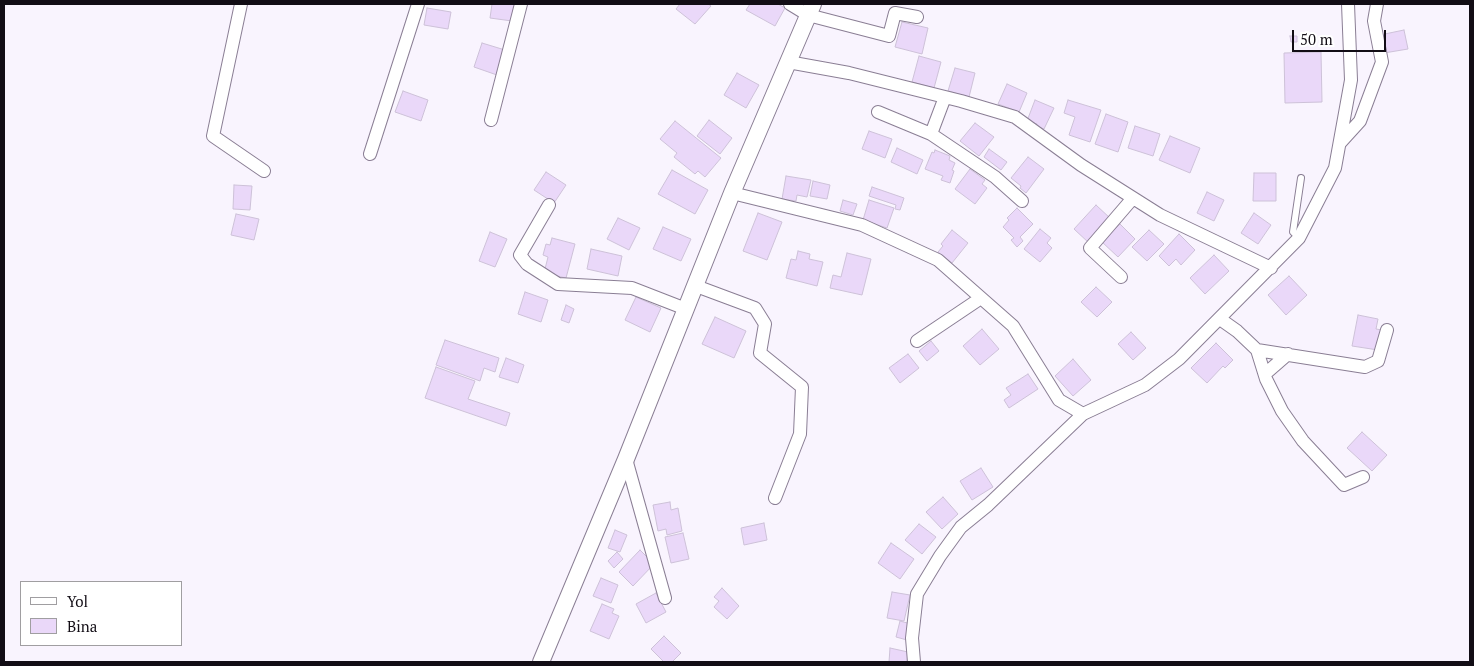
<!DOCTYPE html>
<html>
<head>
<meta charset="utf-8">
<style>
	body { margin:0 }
	#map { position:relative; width:1474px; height:666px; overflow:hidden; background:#f9f4fe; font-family:"PT Serif",serif }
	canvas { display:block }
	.frame { position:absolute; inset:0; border:5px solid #120d15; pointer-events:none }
	.legend { position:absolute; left:20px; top:581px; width:162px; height:65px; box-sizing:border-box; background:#fff; border:1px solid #a09ea1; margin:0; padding:6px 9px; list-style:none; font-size:15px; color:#120d15 }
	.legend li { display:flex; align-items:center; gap:10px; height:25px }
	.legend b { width:25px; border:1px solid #a09ea1 }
	.scale { position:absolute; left:1292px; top:30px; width:94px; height:22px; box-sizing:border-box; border:2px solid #120d15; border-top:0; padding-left:6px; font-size:15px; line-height:18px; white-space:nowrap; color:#120d15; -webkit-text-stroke:4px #fff; paint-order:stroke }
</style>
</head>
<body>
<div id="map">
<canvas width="1474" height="666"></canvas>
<div class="frame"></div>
<ul class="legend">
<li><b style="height:6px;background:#fff"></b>Yol</li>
<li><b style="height:14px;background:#ead8f9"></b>Bina</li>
</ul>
<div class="scale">50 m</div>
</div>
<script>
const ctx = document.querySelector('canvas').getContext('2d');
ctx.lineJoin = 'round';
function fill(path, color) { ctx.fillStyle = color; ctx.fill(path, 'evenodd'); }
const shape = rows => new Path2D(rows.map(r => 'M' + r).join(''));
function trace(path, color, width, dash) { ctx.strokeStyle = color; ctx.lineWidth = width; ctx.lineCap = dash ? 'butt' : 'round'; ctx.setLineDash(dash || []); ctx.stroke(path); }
const building = shape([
	[492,4,515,4,512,21,490,18,492,4],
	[680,4,708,4,711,6,695,24,676,9,680,4],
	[750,4,778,4,785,8,775,26,746,10,750,4],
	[427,8,451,12,448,29,424,25,427,8],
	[902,22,928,28,922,54,895,47,902,22],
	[1404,30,1408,49,1384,53,1380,35,1404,30],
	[1290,36,1297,36,1297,42,1291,42,1290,36],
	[482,43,505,50,497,75,474,67,482,43],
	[1321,52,1322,102,1285,103,1284,53,1321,52],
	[919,56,941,62,934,88,912,82,919,56],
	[955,68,975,73,969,97,948,91,955,68],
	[737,73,759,85,746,108,724,95,737,73],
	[1007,84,1027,93,1019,112,998,104,1007,84],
	[403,91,428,100,421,121,395,112,403,91],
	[1035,100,1054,108,1044,129,1036,126,1037,124,1027,121,1035,100],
	[1068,100,1101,110,1090,142,1069,135,1075,117,1064,113,1068,100],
	[1106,114,1128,122,1118,152,1095,144,1106,114],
	[709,120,732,138,720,154,697,136,709,120],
	[675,121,721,158,705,177,698,171,695,174,674,157,677,153,660,139,675,121],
	[975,123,994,137,979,156,960,141,975,123],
	[1135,126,1160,134,1153,156,1128,148,1135,126],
	[869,131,892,139,885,158,862,149,869,131],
	[1170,136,1200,148,1190,173,1159,160,1170,136],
	[897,148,923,160,917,174,891,162,897,148],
	[989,149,1007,162,1001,170,984,157,989,149],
	[935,150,950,156,949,160,955,163,952,170,954,171,950,183,941,180,943,176,925,169,932,152,934,153,935,150],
	[1028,157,1044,169,1026,193,1020,188,1021,186,1011,178,1028,157],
	[970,169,985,180,982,184,987,188,975,204,955,189,970,169],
	[672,170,708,190,695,214,658,194,672,170],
	[546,172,566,185,554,203,534,190,546,172],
	[1254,173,1276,173,1276,201,1253,201,1254,173],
	[786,176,811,180,807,197,797,195,796,201,782,199,786,176],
	[813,181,830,185,827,199,810,196,813,181],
	[234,185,252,186,250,210,233,209,234,185],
	[872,187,904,198,900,210,895,209,896,205,869,196,872,187],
	[1207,192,1224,200,1214,221,1197,213,1207,192],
	[843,200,857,204,853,215,840,211,843,200],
	[869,200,894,208,887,228,863,220,869,200],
	[1096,205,1111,219,1089,243,1074,229,1096,205],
	[1017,208,1033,224,1020,237,1023,241,1017,247,1011,240,1014,238,1003,227,1009,220,1007,218,1017,208],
	[758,213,782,222,767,260,743,251,758,213],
	[1254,213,1271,225,1258,244,1241,233,1254,213],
	[236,214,259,219,254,240,231,235,236,214],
	[618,218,640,228,629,250,607,239,618,218],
	[1120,224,1135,239,1118,257,1102,242,1120,224],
	[663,227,691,239,681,261,653,249,663,227],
	[1040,229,1051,238,1047,243,1052,248,1040,262,1024,249,1040,229],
	[952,230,968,243,952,263,938,252,943,246,941,244,952,230],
	[1149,230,1164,244,1147,261,1132,247,1149,230],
	[490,232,507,239,495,267,479,261,490,232],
	[1179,234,1195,250,1181,265,1176,259,1169,266,1159,256,1179,234],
	[552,238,575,244,566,278,544,273,548,257,543,255,546,244,550,245,552,238],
	[591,249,622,256,618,276,587,269,591,249],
	[798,251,810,254,809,259,823,262,817,286,786,278,791,259,796,260,798,251],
	[847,253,871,259,862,295,830,288,833,275,841,277,847,253],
	[1214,255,1229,271,1205,294,1190,278,1214,255],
	[1289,276,1307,295,1286,315,1268,295,1289,276],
	[1096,287,1112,302,1097,317,1081,302,1096,287],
	[525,292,548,300,541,322,518,314,525,292],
	[636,297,661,308,650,332,625,320,636,297],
	[566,305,574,309,569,323,561,320,566,305],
	[1358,315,1378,319,1376,329,1382,330,1378,350,1352,346,1358,315],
	[715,317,746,331,734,358,702,344,715,317],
	[982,329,999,349,980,365,963,346,982,329],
	[1131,332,1146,348,1133,360,1118,344,1131,332],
	[445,340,499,358,495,372,484,368,480,381,436,365,445,340],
	[931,341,939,351,927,361,919,351,931,341],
	[1216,343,1233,360,1225,368,1223,366,1207,383,1191,368,1216,343],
	[908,354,919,368,900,383,889,368,908,354],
	[506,358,524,365,518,383,499,377,506,358],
	[1073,359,1091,380,1073,396,1055,376,1073,359],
	[436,367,475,381,468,399,510,413,506,426,425,398,436,367],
	[1028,374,1038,389,1009,408,1004,400,1011,395,1006,388,1028,374],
	[1362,432,1387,455,1372,471,1347,448,1362,432],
	[981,468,993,487,972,500,960,481,981,468],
	[943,497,958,514,942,529,926,512,943,497],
	[670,502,671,510,678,508,682,531,667,535,666,529,658,531,653,505,670,502],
	[764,523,767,540,744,545,741,528,764,523],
	[919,524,936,537,922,554,905,540,919,524],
	[615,530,627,535,620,552,608,548,615,530],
	[683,533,689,559,671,563,665,537,683,533],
	[891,543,914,559,900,579,878,563,891,543],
	[640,550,654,564,633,586,619,572,640,550],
	[617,552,623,559,614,568,608,561,617,552],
	[601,578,618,585,611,603,593,596,601,578],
	[722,588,739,606,727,619,714,607,719,601,714,597,722,588],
	[892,592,910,595,904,621,887,618,892,592],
	[656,593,666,612,646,623,636,604,656,593],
	[602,604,614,609,612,613,619,616,609,639,590,631,602,604],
	[900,621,911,624,907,640,896,637,900,621],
	[664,636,681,653,672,662,664,662,651,649,664,636],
	[890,648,908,652,907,662,889,662,890,648]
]);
const service = shape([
	[1299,238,1293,232,1301,178]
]);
const minor = shape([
	[241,4,213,136,264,171],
	[790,4,808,15,889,36,895,13,917,17],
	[788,62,849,73,961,101,1015,117,1081,165,1160,215,1271,268],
	[945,97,931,134,995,177,1022,201],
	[878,112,931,134],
	[491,120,521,4],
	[1340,143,1360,121,1382,62,1374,21,1377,4],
	[370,154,418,4],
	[732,193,862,225,938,260,1013,326,1059,400,1083,414],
	[549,205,520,255,527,264,558,284,632,288,686,309],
	[1121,277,1090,248,1133,198],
	[696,286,755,308,765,324,760,353,802,387,800,434,775,498],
	[1220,319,1237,331,1257,350,1266,379,1282,411,1303,441,1344,485,1363,477],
	[917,341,981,298],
	[1257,350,1365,367,1378,361,1387,330],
	[1265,374,1288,354],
	[626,459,665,598],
	[914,662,912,638,917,594,940,556,961,527,988,505,1083,414,1145,385,1179,359,1299,238,1335,168,1351,80,1348,4]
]);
const tertiary = shape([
	[541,662,626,459,732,193,813,4]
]);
fill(building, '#ead8f9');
trace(building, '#cdc1d8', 1);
trace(service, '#8a7e94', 8);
trace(minor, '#8a7e94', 14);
trace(tertiary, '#8a7e94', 18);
trace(service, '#fff', 6);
trace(minor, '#fff', 12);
trace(tertiary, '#fff', 16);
</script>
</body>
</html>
